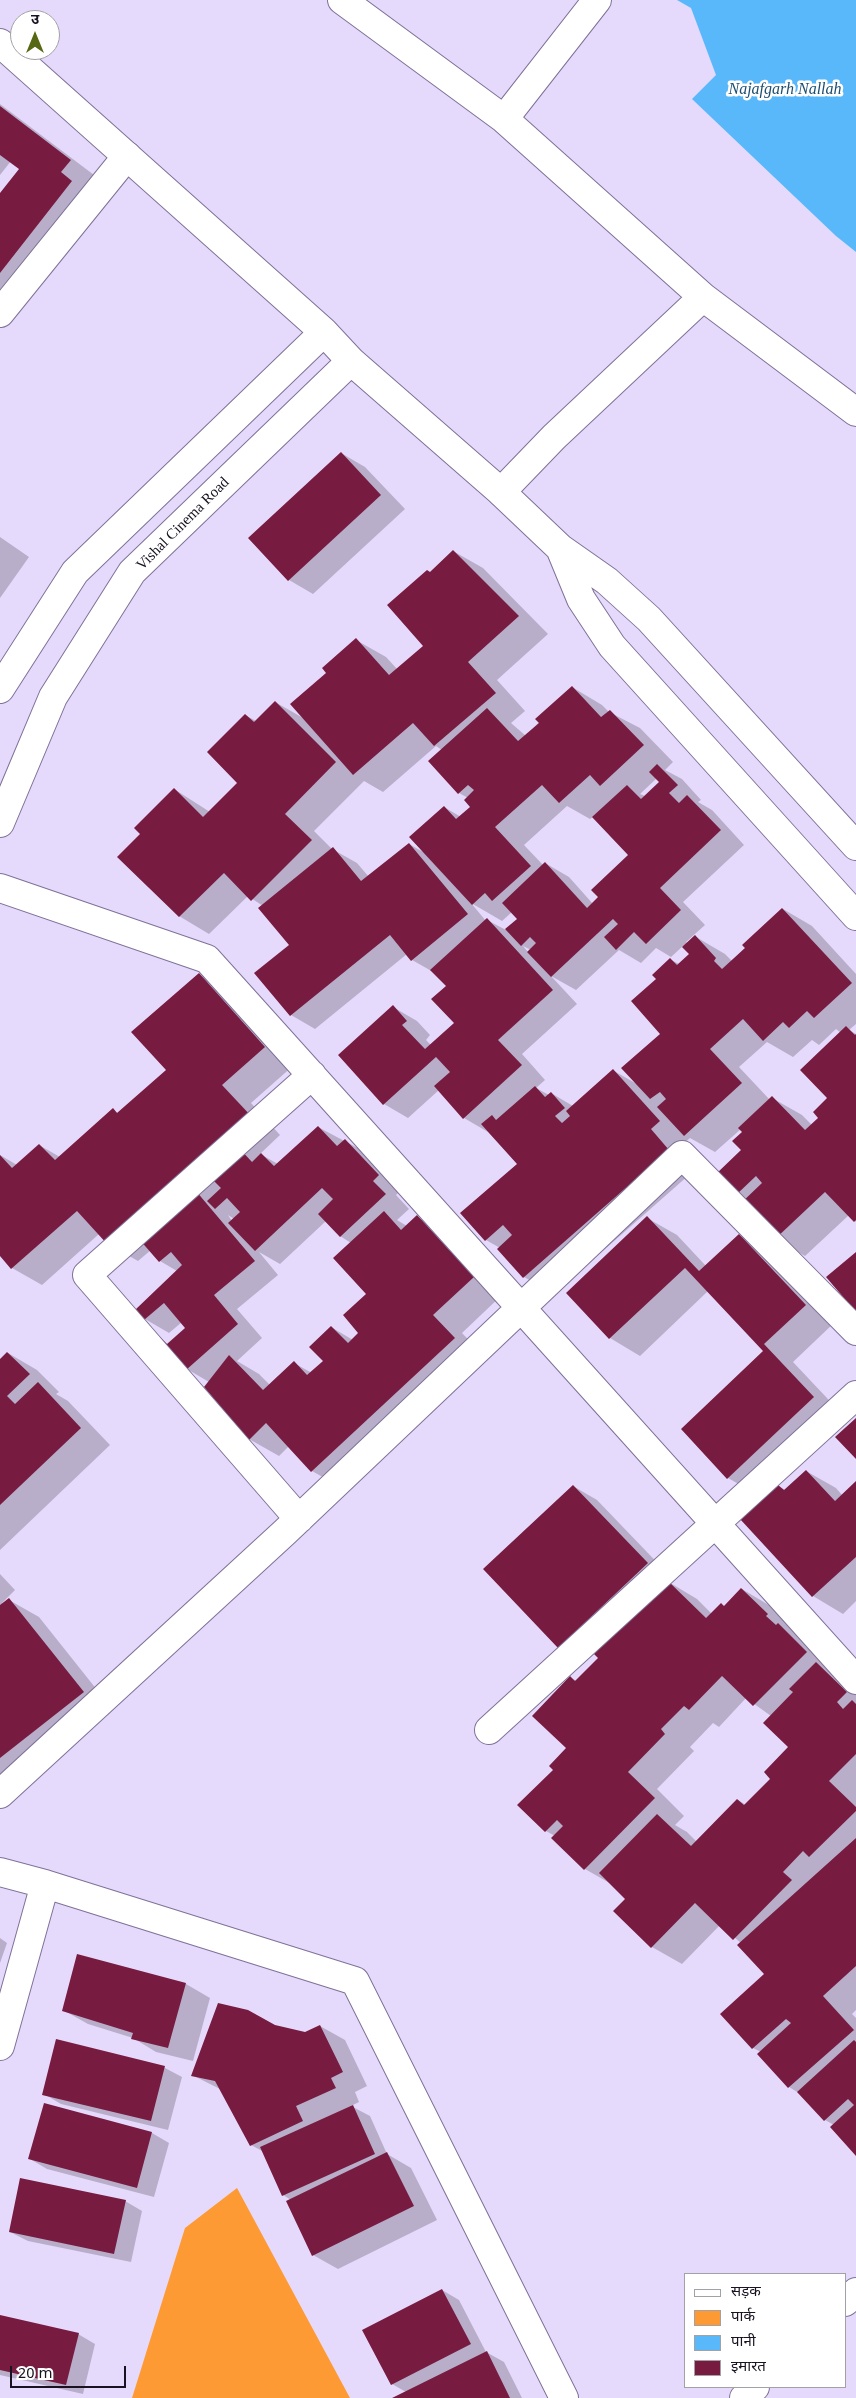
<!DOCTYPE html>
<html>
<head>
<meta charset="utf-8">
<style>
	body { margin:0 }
	#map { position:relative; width:856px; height:2398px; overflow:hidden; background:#e6dafc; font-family:Georgia,"Noto Sans Devanagari",serif }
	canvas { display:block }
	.legend { position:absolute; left:684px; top:2273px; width:162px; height:115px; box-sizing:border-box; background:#fff; border:1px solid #a3a0a6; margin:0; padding:6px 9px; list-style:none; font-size:15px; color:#181221 }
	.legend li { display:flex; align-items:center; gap:10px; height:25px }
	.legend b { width:25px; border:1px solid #a3a0a6 }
	.north { position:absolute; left:10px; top:10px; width:50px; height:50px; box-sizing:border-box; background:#fff; border:1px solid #a3a0a6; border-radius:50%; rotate:0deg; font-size:14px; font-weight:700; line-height:20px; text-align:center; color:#181221 }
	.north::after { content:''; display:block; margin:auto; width:18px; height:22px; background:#566814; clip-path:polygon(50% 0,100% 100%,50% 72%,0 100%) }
	.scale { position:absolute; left:10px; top:2366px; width:116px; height:22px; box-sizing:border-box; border:2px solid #181221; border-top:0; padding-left:6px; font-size:15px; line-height:18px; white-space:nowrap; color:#181221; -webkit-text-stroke:4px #fff; paint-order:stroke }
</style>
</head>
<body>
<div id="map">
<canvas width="856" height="2398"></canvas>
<ul class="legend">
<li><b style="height:6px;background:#fff"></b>सड़क</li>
<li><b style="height:14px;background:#fd9a33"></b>पार्क</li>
<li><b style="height:14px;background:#59b8fa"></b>पानी</li>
<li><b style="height:14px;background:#781b40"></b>इमारत</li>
</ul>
<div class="north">उ</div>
<div class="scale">20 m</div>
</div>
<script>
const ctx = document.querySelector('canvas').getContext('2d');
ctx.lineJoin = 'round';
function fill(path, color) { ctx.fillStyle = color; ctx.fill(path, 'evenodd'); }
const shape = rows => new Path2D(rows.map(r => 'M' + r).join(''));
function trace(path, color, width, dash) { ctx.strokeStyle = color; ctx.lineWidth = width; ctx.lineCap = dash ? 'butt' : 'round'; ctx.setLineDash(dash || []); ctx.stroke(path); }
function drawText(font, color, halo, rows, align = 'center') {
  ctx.font = font + ' Georgia,serif'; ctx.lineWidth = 5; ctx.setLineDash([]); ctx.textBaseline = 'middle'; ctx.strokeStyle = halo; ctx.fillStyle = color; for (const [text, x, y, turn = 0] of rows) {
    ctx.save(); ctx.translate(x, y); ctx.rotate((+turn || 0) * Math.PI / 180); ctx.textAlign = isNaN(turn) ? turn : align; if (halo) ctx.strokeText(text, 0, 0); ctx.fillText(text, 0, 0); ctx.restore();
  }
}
const green = shape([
	[237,2188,350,2398,132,2398,185,2228]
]);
const water = shape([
	[677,0,856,0,856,252,836,236,692,99,716,75,691,8]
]);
const shadow = shape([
	[0,104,94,175,0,305,0,195,21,169,11,161,0,175],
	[341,453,365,467,405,509,313,594,289,580],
	[0,537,29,557,0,598],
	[453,551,483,568,548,634,497,680,525,711,511,723,526,736,572,687,602,705,609,712,640,728,673,762,665,770,682,779,701,800,698,802,712,810,744,845,683,902,705,925,686,942,688,944,696,937,725,954,732,961,783,909,812,926,856,974,856,1024,849,1030,856,1034,856,1222,849,1215,805,1256,775,1239,746,1199,737,1194,743,1150,744,1132,741,1129,715,1152,690,1138,680,1147,698,1167,554,1294,524,1277,500,1248,486,1240,518,1164,488,1132,464,1118,439,1090,408,1118,384,1104,393,1007,417,1021,430,1035,426,1040,431,1045,455,1023,447,986,435,973,412,960,407,954,315,1029,291,1015,291,945,263,906,248,896,209,934,179,916,142,834,174,789,210,812,239,783,245,715,256,721,275,702,305,719,328,673,356,640,386,657,398,670,425,646,430,572],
	[436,746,442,750,459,793,468,798,472,807,461,817,444,807,425,853,409,844,369,877,357,863,332,849,314,831,364,781,383,792],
	[657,778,661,782,645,796,640,794],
	[567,806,590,819,593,817,630,856,593,904,569,877,545,863,543,865,524,845],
	[471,903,502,921,512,912,519,919,506,930,487,920,486,921],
	[523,946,531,950,528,952],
	[683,946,690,954,679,964,671,960,657,979,662,1034,637,1084,614,1071,573,1106,551,1093,549,1095,536,1088,545,1080,522,1054,577,1004,551,976,576,990,619,950,641,963,656,948,671,957],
	[836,1029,841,1033,829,1098,820,1118,812,1125,802,1115,772,1098,770,1100,739,1067,767,1042,793,1057,812,1040,819,1045],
	[199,974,229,992,294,1065,251,1103,280,1135,260,1154,278,1164,318,1127,369,1154,402,1189,396,1195,409,1209,397,1220,407,1226,417,1217,447,1234,503,1294,462,1333,484,1356,342,1488,312,1471,289,1446,279,1456,249,1439,209,1382,187,1369,187,1328,182,1322,169,1333,145,1319,177,1271,160,1261,151,1250,138,1261,108,1244,99,1234,42,1285,12,1268,0,1254,0,1155,17,1165,39,1145,60,1157,113,1110,118,1113,167,1070],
	[228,1215,234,1219,232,1221],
	[326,1221,340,1236,351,1243,368,1294,360,1333,353,1340,331,1327,324,1361,312,1373,294,1363,270,1385,259,1374,237,1361,262,1338,237,1309,278,1275,259,1252,280,1264],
	[647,1218,677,1235,706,1266,739,1235,769,1252,835,1322,793,1362,843,1415,758,1495,728,1478,765,1351,708,1291,640,1356,610,1338,567,1293],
	[8,1353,37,1370,59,1392,56,1394,68,1401,110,1445,0,1550,0,1360],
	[806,1471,836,1488,842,1495,856,1483,856,1601,843,1614,813,1596,742,1519,778,1486,785,1490],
	[573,1486,597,1500,671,1577,667,1581,697,1599,712,1614,725,1607,742,1589,772,1607,797,1631,795,1633,808,1642,856,1690,856,2010,852,2014,856,2018,856,2154,834,2125,825,2120,802,2095,789,2087,759,2054,761,2052,753,2048,722,2014,765,1974,741,1943,720,1925,682,1964,652,1947,627,1899,613,1885,585,1869,555,1836,546,1831,554,1770,567,1748,570,1678,577,1681,600,1658,636,1614,583,1661,558,1647],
	[746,1698,771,1716,790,1747,772,1779,746,1805,738,1800,697,1842,687,1832,675,1825,684,1816,657,1789,694,1751,690,1747,713,1723,719,1727],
	[0,1574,15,1590,2,1603,3,1604,9,1600,39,1617,113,1710,8,1792,0,1787],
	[0,1938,7,1943,0,1963],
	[186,1984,210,1998,193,2061,156,2052,133,2038,88,2024,63,2010],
	[274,2026,305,2034,320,2026,345,2040,367,2086,355,2092,359,2102,351,2106,370,2116,387,2154,411,2168,437,2220,338,2269,313,2255,291,2200,283,2195,264,2152,251,2145,222,2090,192,2075],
	[165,2068,182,2077,168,2130,61,2104,44,2094],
	[45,2105,152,2133,169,2143,154,2197,47,2169,30,2159],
	[125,2201,142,2211,131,2262,28,2241,10,2232],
	[442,2290,459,2300,486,2352,504,2362,522,2398,395,2398,406,2392,392,2384,364,2330],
	[0,2317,78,2334,95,2344,83,2394,0,2375]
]);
const building = shape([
	[0,106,71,160,61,172,72,181,0,273,0,193,19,169,0,155],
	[341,452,381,495,288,581,248,538],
	[453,550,519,616,468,662,496,693,434,746,413,723,353,775,290,704,326,673,322,668,356,638,389,675,423,646,387,605,427,570,430,572],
	[572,686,601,717,610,710,644,745,600,786,590,775,559,803,542,785,495,827,531,866,492,901,485,893,472,905,409,837,444,806,456,819,470,807,464,800,474,790,468,785,458,794,428,761,487,708,518,741,539,723,535,719],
	[275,701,336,762,285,814,312,840,251,901,224,873,179,917,117,857,140,834,134,828,174,788,203,817,237,783,207,752,245,714,254,722],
	[657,764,678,785,669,793,679,803,687,795,721,830,660,888,681,910,646,944,634,932,616,950,604,937,618,924,613,919,551,977,527,952,536,943,530,937,521,946,505,929,517,919,502,903,545,862,587,908,598,897,591,890,628,855,592,817,627,785,641,799,659,782,649,772],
	[409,843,468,914,411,961,390,935,290,1016,254,973,289,945,258,908,333,847,361,881],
	[782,908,852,983,814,1018,807,1011,789,1028,783,1022,763,1041,743,1019,710,1049,742,1083,684,1136,657,1107,666,1099,660,1092,650,1099,621,1068,660,1034,631,1001,656,979,652,975,670,958,677,965,689,954,682,947,695,935,716,958,714,961,722,969,745,948,742,945],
	[487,918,553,990,498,1040,522,1065,463,1119,434,1086,450,1072,436,1057,383,1105,338,1055,393,1005,407,1021,402,1025,425,1049,454,1023,431,999,446,986,430,970],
	[199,973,265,1047,222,1085,252,1117,108,1245,77,1211,11,1269,0,1256,0,1155,12,1168,39,1144,55,1160,113,1108,117,1113,166,1070,131,1032],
	[846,1026,855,1035,856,1034,856,1220,854,1222,825,1192,774,1240,740,1204,762,1183,756,1176,736,1195,716,1174,741,1150,732,1141,742,1132,738,1128,772,1096,805,1130,818,1118,813,1112,827,1098,800,1070],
	[613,1069,660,1121,651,1129,669,1150,523,1278,497,1249,512,1235,503,1225,485,1241,460,1213,517,1164,481,1124,492,1115,496,1120,535,1086,545,1097,551,1092,565,1108,555,1116,562,1123,570,1116,566,1111],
	[318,1126,337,1146,345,1139,379,1175,373,1181,386,1194,340,1237,318,1214,333,1199,322,1188,255,1251,228,1223,240,1212,227,1198,215,1209,207,1201,221,1188,209,1176,239,1148,252,1162,261,1153,274,1166],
	[196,1191,255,1261,214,1295,238,1324,186,1370,146,1323,167,1344,185,1328,164,1303,144,1320,135,1310,182,1265,171,1252,159,1262,139,1239],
	[384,1211,401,1230,417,1215,474,1277,433,1315,455,1338,311,1472,266,1423,249,1440,204,1387,229,1355,263,1390,294,1361,307,1375,323,1361,309,1347,331,1326,348,1343,358,1333,343,1315,366,1294,333,1258],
	[647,1216,699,1271,739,1234,806,1305,764,1344,814,1397,727,1479,681,1429,763,1351,685,1268,609,1339,566,1293],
	[856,1252,856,1312,826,1277],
	[7,1352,30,1374,7,1396,15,1404,38,1382,81,1428,0,1505,0,1359],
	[856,1418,856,1459,835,1437],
	[806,1470,835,1501,856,1481,856,1557,812,1597,740,1519,778,1485,784,1490],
	[573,1485,648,1563,558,1648,483,1569],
	[667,1580,706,1618,721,1603,724,1606,741,1588,768,1614,766,1616,776,1625,778,1623,807,1652,753,1706,722,1676,689,1710,684,1706,661,1729,665,1734,628,1772,655,1798,584,1870,551,1838,563,1826,557,1820,545,1832,517,1805,553,1770,549,1766,566,1748,532,1716,570,1676,575,1681,598,1658,594,1654],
	[9,1598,84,1692,0,1758,0,1605],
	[816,1662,847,1692,837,1702,843,1709,852,1700,856,1704,856,1754,829,1781,856,1807,856,1811,809,1857,803,1851,783,1872,792,1880,733,1940,695,1903,651,1948,613,1911,625,1899,599,1873,657,1814,691,1846,737,1799,744,1805,770,1779,764,1772,788,1747,763,1723,793,1692,789,1689],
	[856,1838,856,1966,823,1996,854,2030,788,2088,757,2054,791,2023,786,2019,752,2049,720,2014,764,1974,737,1945],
	[77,1954,186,1983,168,2048,131,2039,133,2033,62,2011],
	[218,2003,248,2010,275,2025,305,2032,320,2025,343,2072,331,2078,336,2088,296,2106,303,2121,250,2146,215,2081,191,2076],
	[56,2039,165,2066,151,2121,42,2095],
	[854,2040,856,2042,856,2156,830,2127,854,2105,848,2099,824,2121,797,2092],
	[44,2103,152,2132,137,2188,28,2159],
	[353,2105,375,2154,282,2196,260,2147],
	[387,2152,414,2206,312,2256,286,2201],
	[20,2178,126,2200,114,2254,9,2232],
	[442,2289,471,2344,391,2385,362,2330],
	[0,2315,79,2333,66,2385,0,2370],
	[487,2351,510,2398,392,2398]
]);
const minor = shape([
	[342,0,504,119,703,297,554,437,501,492],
	[504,119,597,0],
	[703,297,856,412],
	[0,313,127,156],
	[0,888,207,959,856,1680],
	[299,1519,87,1275,312,1075],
	[489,1730,856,1395],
	[0,1794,285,1532,682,1155,856,1331],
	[0,1872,45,1884,355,1981,564,2398],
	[0,2046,45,1884],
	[845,2302,856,2292],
	[744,2398,755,2387]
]);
const tertiary = shape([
	[0,43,324,332,351,361,501,492,560,548,607,581,649,619,856,846],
	[560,548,581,599,612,646,856,916],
	[0,689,75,572,324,332],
	[0,823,53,697,132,572,351,361]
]);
const streetNames = [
	["Vishal Cinema Road",183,524,-45]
];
const waterNames = [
	["Najafgarh Nallah",785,90]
];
fill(green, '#fd9a33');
fill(water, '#59b8fa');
fill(shadow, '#0003');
fill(building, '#781b40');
trace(minor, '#7f7197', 30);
trace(tertiary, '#7f7197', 30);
trace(minor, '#fff', 28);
trace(tertiary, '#fff', 28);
drawText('15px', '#181221', '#fff', streetNames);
drawText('italic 16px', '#1d4f71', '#fff', waterNames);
</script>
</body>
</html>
